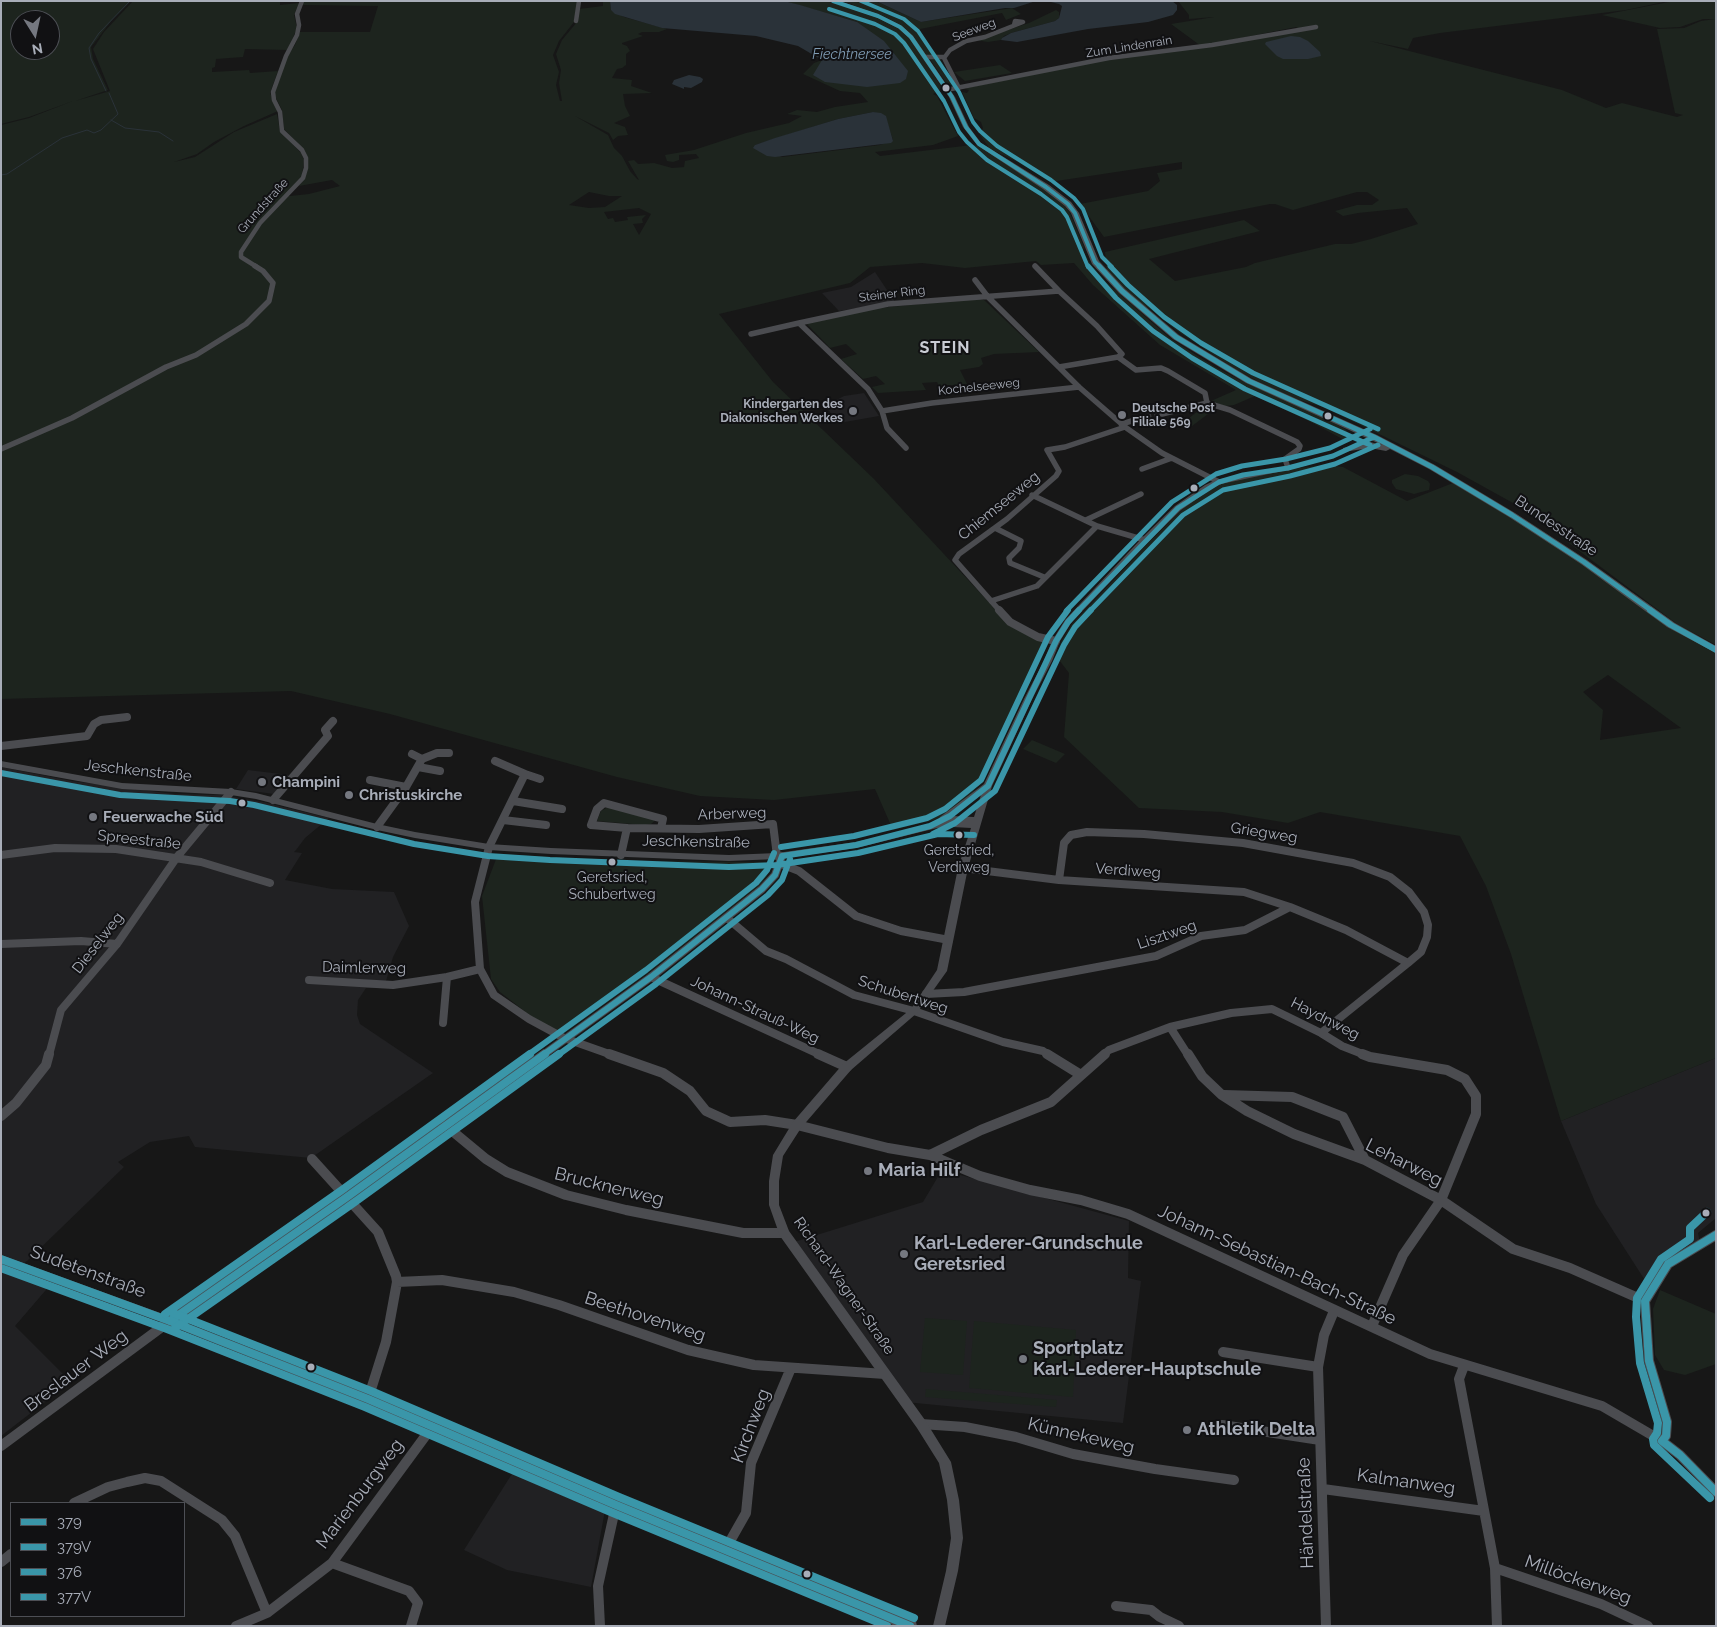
<!DOCTYPE html>
<html>
<head>
<meta charset="utf-8">
<style>
	body { margin:0 }
	#map { position:relative; width:1717px; height:1627px; overflow:hidden; background:#171717; font-family:Raleway,sans-serif }
	canvas { display:block }
	.frame { position:absolute; inset:0; border:2px solid #a8adb8; pointer-events:none }
	.legend { position:absolute; left:10px; top:1502px; width:175px; height:115px; box-sizing:border-box; background:#111113; border:1px solid #4d4f55; margin:0; padding:6px 9px; list-style:none; font-size:15px; color:#a8adb8 }
	.legend li { display:flex; align-items:center; gap:10px; height:25px }
	.legend b { width:25px; border:1px solid #4d4f55 }
	.north { position:absolute; left:10px; top:10px; width:50px; height:50px; box-sizing:border-box; background:#111113; border:1px solid #4d4f55; border-radius:50%; rotate:170deg; font-size:14px; font-weight:700; line-height:20px; text-align:center; color:#a8adb8 }
	.north::after { content:''; display:block; margin:auto; width:18px; height:22px; background:#757880; clip-path:polygon(50% 0,100% 100%,50% 72%,0 100%) }
</style>
</head>
<body>
<div id="map">
<canvas width="1717" height="1627"></canvas>
<div class="frame"></div>
<ul class="legend">
<li><b style="height:6px;background:#3a96a9"></b>379</li>
<li><b style="height:6px;background:#3a96a9"></b>379V</li>
<li><b style="height:6px;background:#3a96a9"></b>376</li>
<li><b style="height:6px;background:#3a96a9"></b>377V</li>
</ul>
<div class="north">N</div>
</div>
<script>
const ctx = document.querySelector('canvas').getContext('2d');
ctx.lineJoin = 'round';
function fill(path, color) { ctx.fillStyle = color; ctx.fill(path, 'evenodd'); }
const shape = rows => new Path2D(rows.map(r => 'M' + r).join(''));
function trace(path, color, width, dash) { ctx.strokeStyle = color; ctx.lineWidth = width; ctx.lineCap = dash ? 'butt' : 'round'; ctx.setLineDash(dash || []); ctx.stroke(path); }
function drawText(font, color, halo, rows, align = 'center') {
  ctx.font = font + ' Raleway,sans-serif'; ctx.lineWidth = 4; ctx.setLineDash([]); ctx.textBaseline = 'middle'; ctx.strokeStyle = halo; ctx.fillStyle = color; for (const [text, x, y, turn = 0] of rows) {
    ctx.save(); ctx.translate(x, y); ctx.rotate((+turn || 0) * Math.PI / 180); ctx.textAlign = isNaN(turn) ? turn : align; if (halo) ctx.strokeText(text, 0, 0); ctx.fillText(text, 0, 0); ctx.restore();
  }
}
const built = shape([
	[875,272,895,302,839,311,822,293,851,287],
	[864,393,879,416,839,423,825,406,844,396],
	[1,767,72,781,174,794,221,795,263,802,329,818,305,838,296,850,294,852,302,853,285,880,332,889,394,892,409,926,393,957,384,988,366,988,358,1000,357,1015,360,1024,433,1073,311,1158,195,1147,189,1136,150,1142,118,1162,124,1167,27,1261,12,1271,51,1284,15,1326,71,1382,1,1436],
	[248,770,289,775,274,794,236,789],
	[1716,1058,1716,1218,1698,1233,1700,1243,1668,1264,1648,1285,1596,1204,1561,1121],
	[942,1170,1129,1221,1128,1278,1141,1281,1123,1423,905,1402,791,1243,923,1202],
	[515,1469,605,1510,591,1587,507,1570,464,1550]
]);
const green = shape([
	[5,1,131,1,112,20,91,47,93,59,108,90,75,101,110,91,93,49,104,32,133,1,280,1,280,5,299,3,294,15,297,28,288,50,245,49,243,57,216,59,215,67,212,68,212,72,249,70,250,73,278,71,270,93,278,111,244,126,214,142,197,154,174,162,195,157,234,132,277,114,280,131,301,153,304,160,302,177,285,195,290,196,309,194,340,186,332,180,299,186,307,172,308,158,305,151,284,129,282,110,274,94,288,55,295,45,300,32,370,32,378,6,301,5,303,1,578,1,574,22,559,41,553,55,559,72,556,85,560,101,562,101,559,83,561,70,556,54,562,40,577,22,579,9,603,6,603,1,610,1,611,10,624,17,667,29,659,32,642,32,638,34,643,36,622,43,622,44,627,46,630,51,626,54,626,65,622,68,617,69,612,78,632,80,631,86,652,93,623,94,625,106,630,116,614,123,625,127,628,135,618,136,613,140,609,133,575,116,608,135,614,148,622,156,630,171,637,179,639,180,628,161,634,160,638,164,654,163,672,168,684,167,685,161,699,158,696,154,679,155,679,160,673,162,667,161,665,155,694,150,746,133,789,123,802,116,787,114,797,110,817,112,835,107,868,102,860,93,840,91,803,74,814,63,822,60,857,22,784,1,827,1,850,8,853,4,838,1,876,1,921,22,1012,8,1021,14,1006,20,1002,13,920,29,921,37,940,58,952,82,955,84,951,86,946,83,930,59,918,50,942,88,933,94,937,96,958,136,933,145,875,152,880,156,972,145,979,146,1043,187,1064,205,1070,213,1084,247,1083,251,1090,263,1107,283,1171,339,1215,367,1246,383,1301,405,1345,429,1350,435,1346,441,1309,421,1255,396,1234,405,1225,406,1211,401,1236,390,1160,345,1093,285,1074,263,1041,265,1036,261,965,268,922,263,870,267,850,283,719,314,773,382,874,479,997,611,1048,642,1025,694,973,793,953,812,934,820,893,830,875,789,774,800,700,796,617,777,390,714,291,691,1,699,1,125,29,118,73,101,29,117,1,124,1,3],
	[20,20,50,20,50,50,20,50],
	[873,112,885,116,893,140,880,145,782,157,755,145,838,119],
	[589,192,609,196,622,196,605,207,589,208,569,205],
	[639,208,651,214,639,235,633,224,643,223,642,219,646,215,627,217,628,220,615,222,613,218,608,219,604,212],
	[1178,1,1668,1,1626,10,1440,33,1413,38,1408,49,1370,41,1562,90,1606,108,1622,103,1677,117,1683,115,1675,113,1657,29,1684,28,1701,21,1715,19,1703,19,1680,27,1660,28,1602,15,1674,1,1716,1,1716,645,1677,624,1522,508,1457,472,1377,433,1323,407,1296,399,1259,382,1235,369,1176,330,1149,308,1140,304,1107,271,1105,252,1244,220,1260,231,1149,259,1175,281,1246,267,1255,263,1335,244,1351,244,1371,239,1418,224,1407,208,1358,213,1343,216,1335,211,1357,205,1372,205,1379,200,1367,192,1357,192,1293,210,1275,204,1270,204,1104,237,1080,204,1148,191,1160,181,1157,173,1182,169,1182,162,1050,182,1018,162,990,149,980,135,983,128,981,122,974,118,962,92,967,93,969,90,965,89,971,87,1109,59,1193,48,1300,29,1296,27,1201,46,1171,24,1214,17,1189,19,1189,15],
	[1056,10,1059,12,1059,18,1055,21,1011,33,1004,36,1001,40,988,42,976,40,1029,23],
	[1000,65,1012,73,965,81,954,72],
	[974,299,984,300,1039,352,994,354,981,358,983,364,979,367,960,370,967,384,939,386,937,382,922,383,926,390,878,393,872,387,885,384,876,376,863,379,841,359,857,354,846,344,830,348,806,323,868,309],
	[1202,408,1216,408,1188,429,1179,426],
	[1327,465,1343,467,1407,501,1453,483,1511,516,1716,651,1716,1058,1561,1121,1511,954,1486,886,1460,836,1320,812,1288,823,1222,812,1139,808,1064,737,1069,673,1056,656,1062,640,1072,624,1151,540,1185,507,1220,483,1289,469],
	[1608,675,1681,728,1600,740,1603,710,1583,692],
	[1405,474,1418,476,1428,481,1430,484,1429,490,1414,494,1396,489,1392,483,1392,480],
	[1032,740,1065,754,1056,763,1023,749],
	[608,807,657,819,651,824,644,825,597,821,601,811],
	[498,854,620,861,765,862,770,865,767,876,761,884,647,974,563,1034,532,1017,500,992,491,979,482,896],
	[1660,1290,1716,1314,1716,1364,1685,1375,1664,1370,1655,1355,1653,1309],
	[925,1318,967,1321,963,1375,920,1372],
	[974,1321,1076,1330,1073,1397,969,1388],
	[926,1389,1057,1400,1056,1407,925,1397]
]);
const water = shape([
	[610,1,784,1,800,5,857,22,884,41,908,71,906,79,900,83,867,87,825,82,813,75,822,60,798,46,756,36,662,28,615,14,611,10],
	[876,1,1036,1,1014,8,1005,8,921,22],
	[1047,1,1172,1,1177,5,1177,10,1173,15,1148,22,1088,29,1017,42,1001,40,1002,38,1011,33,1055,21,1059,18,1062,6,1059,4],
	[1291,36,1300,37,1308,41,1320,52,1321,56,1308,59,1283,59,1277,56,1265,44,1266,42],
	[689,75,700,77,703,79,702,82,691,88,684,87,684,89,672,84,674,80],
	[873,112,881,113,886,116,893,141,891,143,775,157,767,156,753,148,755,145,775,138,838,119]
]);
const stream = shape([
	[106,91,91,59,89,48,99,33,130,1],
	[111,120,125,128,159,132,173,141],
	[1,168,1,171],
	[1,175,7,174,62,138,87,130,94,133,101,130,118,114,109,93]
]);
const minorTunnel = shape([
	[1146,417,1162,414]
]);
const minorFar3 = shape([
	[576,21,579,1],
	[926,57,944,57],
	[959,88,944,58,950,50,966,41,985,37,1023,22,1015,21,1014,25],
	[946,90,1109,58,1212,45,1316,27],
	[257,267,241,257,241,252,260,223,303,178,306,168,306,158,302,150,282,131,280,112,274,100,273,92,286,56,297,35,299,25,297,14,302,1]
]);
const minorFar2 = shape([
	[1035,266,1059,291],
	[975,280,988,297,1079,387,1125,427,1162,453,1219,482],
	[751,334,799,323],
	[1118,357,1136,370,1161,368,1168,371,1205,393,1207,403],
	[882,411,932,403,1079,387],
	[1162,414,1207,403,1230,410,1297,442,1300,446,1299,449,1285,459,1288,468],
	[1121,424,1146,417],
	[906,448,887,428,882,411,868,389,799,323,888,304,1059,291,1097,326,1122,354,1118,357,1059,367],
	[1,449,72,418,166,367,196,355,246,324,269,301,273,283,263,271,255,266],
	[1142,469,1172,458],
	[1032,495,1097,526,1145,540],
	[1086,520,1141,494],
	[995,528,1021,541,1019,548,1009,558,1010,563,1044,577],
	[991,601,1037,586,1097,526],
	[1000,611,955,560,959,554,1007,519,1056,476,1059,471,1047,450,1065,447,1125,427]
]);
const minorFar1 = shape([
	[999,610,1010,622,1038,637,1056,641],
	[1,746,87,736,94,724,101,720,127,717],
	[422,759,437,753,449,753],
	[495,761,525,774],
	[418,767,440,771],
	[540,779,525,774,489,847,475,902,480,969,494,995,529,1019,564,1038,612,1055],
	[370,780,406,787],
	[273,800,328,736,325,730,333,721],
	[513,801,562,809],
	[503,820,546,825],
	[377,827,406,787,422,759,412,754],
	[661,828,663,819,604,803,597,809,591,825,627,828,699,829,773,824,777,856],
	[1,855,55,848,116,849,201,862,270,883],
	[621,855,627,828],
	[781,864,799,871,856,916,901,931,949,940],
	[963,868,1059,880,1244,892,1290,907],
	[1059,880,1064,843,1071,835,1087,832,1144,834,1243,843,1353,863,1390,877,1409,892,1424,912,1428,925,1427,937,1421,952,1408,963],
	[727,918,766,951,786,959,854,995,914,1011,1003,1042,1043,1051,1049,1055],
	[1,944,81,941,117,944],
	[651,977,821,1055],
	[309,980,393,985,447,977,480,969],
	[926,994,964,992,1156,956,1201,936,1245,930,1290,907,1346,930,1408,963,1321,1033],
	[443,1023,447,977],
	[1170,1027,1188,1055],
	[49,1055,61,1010,117,944,177,857,231,792],
	[543,1055,651,977,762,889,775,875,782,856],
	[1103,1055,1109,1050,1170,1027,1231,1013,1272,1009,1321,1033,1342,1046,1365,1055]
]);
const minor = shape([
	[609,1054,663,1073,690,1091,706,1111,730,1122,765,1120,797,1125,888,1148,930,1155,980,1176,1030,1190,1081,1200,1128,1214,1430,1354,1602,1406,1662,1441,1680,1455,1716,1492],
	[818,1054,847,1067],
	[1047,1054,1081,1075],
	[1188,1054,1202,1076,1222,1095,1247,1111,1294,1134,1365,1160,1441,1200,1513,1249,1570,1268,1645,1301],
	[1362,1054,1370,1057,1447,1070,1465,1079,1476,1096,1476,1114,1441,1200,1403,1255,1372,1326],
	[1224,1095,1292,1097,1343,1117,1365,1160],
	[1,1116,16,1103,46,1065,49,1054],
	[445,1125,486,1159,507,1172,566,1195,626,1210,743,1233,784,1233],
	[930,1155,981,1130,1051,1102,1105,1054],
	[312,1159,378,1232,396,1276,397,1282,386,1342,368,1399],
	[397,1282,442,1280,514,1292,559,1305,688,1350,754,1365,885,1374],
	[1223,1352,1318,1367],
	[1464,1366,1459,1379,1495,1568,1497,1626],
	[921,1424,965,1427,1016,1437,1073,1454,1155,1469,1234,1480],
	[1222,1425,1320,1440],
	[1662,1441,1666,1436,1667,1422,1649,1361,1645,1301,1668,1264,1716,1235],
	[1,1446,170,1321,347,1197,545,1054],
	[1323,1489,1484,1511],
	[74,1503,108,1487,127,1482,145,1478,161,1481,222,1520,235,1536,267,1613],
	[725,1550,746,1513,751,1463,791,1368],
	[1,1562,11,1554],
	[332,1563,409,1591,418,1603,411,1626],
	[1495,1568,1601,1604,1648,1626],
	[1116,1606,1151,1610,1160,1617,1179,1626],
	[236,1626,267,1613,332,1563,432,1427],
	[600,1626,598,1586,616,1505],
	[1326,1626,1318,1367,1324,1335,1334,1311]
]);
const tertiary = shape([
	[1346,448,1348,449,1348,451,1335,457,1297,468,1221,484,1211,489,1181,510,1148,542,1071,623,1060,641,1052,661,1032,699,992,786,968,868,947,971,917,1013,851,1070,801,1128,783,1156,779,1181,779,1205,789,1231,925,1420,951,1462,959,1500,963,1538,958,1571,945,1626,933,1626,946,1571,951,1538,947,1500,939,1463,917,1428,780,1236,769,1205,769,1181,773,1155,793,1122,843,1064,911,1009,937,970,958,868,971,828,953,827,937,828,856,848,777,859,729,861,551,854,489,850,415,838,377,830,256,799,231,795,122,789,1,767,1,761,122,783,231,789,256,793,377,824,415,832,489,844,551,848,729,855,777,853,856,842,943,822,939,819,940,817,984,784,1024,699,1044,661,1052,641,1065,620,1142,538,1175,506,1205,485,1216,480,1296,464,1331,455,1346,448],
	[981,795,974,817,952,816,981,795],
	[1,1255,174,1318,372,1395,620,1501,916,1622,917,1626,895,1626,612,1509,364,1403,166,1324,1,1264,1,1255]
]);
const primary = shape([
	[829,1,839,1,880,15,902,26,913,36,955,97,969,127,981,143,1049,185,1071,202,1079,213,1099,261,1125,289,1179,335,1252,379,1377,435,1435,465,1515,513,1587,560,1675,623,1716,646,1716,653,1667,627,1581,564,1509,517,1429,469,1390,449,1386,451,1370,448,1343,452,1343,448,1370,442,1382,445,1246,383,1173,339,1119,293,1092,264,1071,213,1065,206,1043,189,977,145,963,127,949,97,909,38,898,28,876,17,829,1]
]);
const bus1Far3 = shape([
	[833,1,878,16,900,27,911,37,952,97,966,127,979,144,1046,187,1068,204,1075,213,1095,262,1100,267]
]);
const bus1Far2 = shape([
	[1099,266,1122,291,1176,337,1249,381,1374,437,1432,467,1512,515,1584,562,1652,611],
	[1078,611,1178,508,1219,482,1243,475,1288,468,1333,456,1374,437]
]);
const bus1Far1 = shape([
	[1650,610,1671,625,1716,650],
	[782,856,856,845,930,826,950,816,988,786,1056,641,1068,622,1079,610],
	[543,1055,651,977,762,889,775,875,782,856]
]);
const bus1 = shape([
	[1,1259,170,1321,368,1399,616,1505,910,1626],
	[170,1321,347,1197,545,1054]
]);
const bus2Far3 = shape([
	[829,9,875,24,895,34,904,43,944,101,959,132,967,142,987,160,1041,194,1062,210,1067,217,1088,267]
]);
const bus2Far2 = shape([
	[1088,266,1116,298,1153,331,1192,358,1245,389,1370,445],
	[1090,611,1183,515,1223,490,1290,476,1335,464,1378,445]
]);
const bus2Far1 = shape([
	[1,773,120,795,230,801,254,805,414,844,488,856,550,860,729,867,777,865,858,853,938,834,974,835],
	[933,834,955,823,995,791,1064,645,1075,627,1091,610],
	[558,1055,656,984,768,895,782,880,790,859]
]);
const bus2 = shape([
	[1707,1212,1690,1228,1690,1239,1661,1259,1637,1298,1636,1317,1640,1363,1658,1423,1657,1433,1653,1439,1654,1445,1710,1498],
	[1,1268,167,1329,365,1407,613,1513,887,1626],
	[175,1328,352,1204,559,1054]
]);
const bus3Far3 = shape([
	[861,1,904,19,918,31,959,92,973,122,980,131,997,146,1051,180,1074,198,1083,209,1102,257,1112,267]
]);
const bus3Far2 = shape([
	[1110,266,1128,285,1164,317,1201,343,1253,373,1378,429],
	[1066,611,1172,502,1216,474,1242,466,1286,459,1330,448,1370,429]
]);
const bus3Far1 = shape([
	[781,847,854,836,927,818,945,809,981,780,1048,637,1068,610],
	[528,1055,646,970,756,883,767,870,774,853]
]);
const bus3 = shape([
	[173,1313,371,1391,619,1497,914,1618],
	[165,1314,342,1190,530,1054]
]);
const bus4 = shape([
	[1662,1441,1666,1436,1667,1422,1649,1361,1645,1301,1668,1264,1716,1235],
	[1662,1441,1680,1455,1716,1492]
]);
const markers = [
	[946,88,4.5,"#a8adb8"],
	[853,411,5,"#757880"],
	[1122,415,5,"#757880"],
	[1328,416,4.5,"#a8adb8"],
	[1194,488,4.5,"#a8adb8"],
	[262,782,5,"#757880"],
	[349,795,5,"#757880"],
	[242,803,4.5,"#a8adb8"],
	[93,817,5,"#757880"],
	[959,835,4.5,"#a8adb8"],
	[612,862,4.5,"#a8adb8"],
	[868,1171,5,"#757880"],
	[1706,1213,4.5,"#a8adb8"],
	[904,1254,5,"#757880"],
	[1023,1359,5,"#757880"],
	[311,1367,4.5,"#a8adb8"],
	[1187,1430,5,"#757880"],
	[807,1574,4.5,"#a8adb8"]
];
const farStreetnames = [
	["Seeweg",974,30,-21],
	["Zum Lindenrain",1129,47,-9],
	["Grundstraße",263,206,-48],
	["Steiner Ring",892,294,-7],
	["Kochelseeweg",979,387,-6]
];
const farPoinames = [
	["Kindergarten des",843,404],
	["Diakonischen Werkes",843,418],
	["Deutsche Post",1132,408,"left"],
	["Filiale 569",1132,422,"left"]
];
const farWaternames = [
	["Fiechtnersee",852,55]
];
const busNames = [
	["Geretsried,",959,851],
	["Verdiweg",959,868],
	["Geretsried,",612,878],
	["Schubertweg",612,895]
];
const streetNames = [
	["Chiemseeweg",999,506,-39],
	["Bundesstraße",1556,526,34],
	["Jeschkenstraße",138,771,6],
	["Arberweg",732,814,-2],
	["Griegweg",1264,833,9],
	["Spreestraße",139,840,6],
	["Jeschkenstraße",696,842,1],
	["Verdiweg",1128,871,4],
	["Lisztweg",1167,935,-19],
	["Dieselweg",98,943,-52],
	["Daimlerweg",364,968,1],
	["Schubertweg",903,995,18],
	["Johann-Strauß-Weg",755,1010,25],
	["Haydnweg",1325,1019,27],
	["Richard-Wagner-Straße",844,1286,55]
];
const poiNames = [
	["Champini",272,782],
	["Christuskirche",359,795],
	["Feuerwache Süd",103,817]
];
const farDistrictnames = [
	["STEIN",945,348]
];
const nearStreetnames = [
	["Leharweg",1404,1163,27],
	["Brucknerweg",609,1187,14],
	["Johann-Sebastian-Bach-Straße",1277,1265,25],
	["Sudetenstraße",88,1272,20],
	["Beethovenweg",645,1317,18],
	["Breslauer Weg",76,1371,-37],
	["Kirchweg",751,1426,-69],
	["Künnekeweg",1081,1436,13],
	["Kalmanweg",1406,1482,8],
	["Marienburgweg",360,1494,-53],
	["Händelstraße",1306,1513,-92],
	["Millöckerweg",1578,1580,20]
];
const nearPoinames = [
	["Maria Hilf",878,1171],
	["Karl-Lederer-Grundschule",914,1244],
	["Geretsried",914,1265],
	["Sportplatz",1033,1349],
	["Karl-Lederer-Hauptschule",1033,1370],
	["Athletik Delta",1197,1430]
];
fill(built, '#212123');
fill(green, '#1d241e');
fill(water, '#2a3239');
trace(stream, '#2a3239', 1);
trace(minorTunnel, '#343537', 5.5, [5.5, 3]);
trace(minorFar3, '#4b4c50', 4.5);
trace(minorFar2, '#4b4c50', 5.5);
trace(minorFar1, '#4b4c50', 8);
trace(minor, '#4b4c50', 10);
fill(tertiary, '#4b4c50');
fill(primary, '#4d4f52');
trace(bus1Far3, '#3a96a9', 4);
trace(bus1Far2, '#3a96a9', 5);
trace(bus1Far1, '#3a96a9', 6);
trace(bus1, '#3a96a9', 8);
trace(bus2Far3, '#3a96a9', 4);
trace(bus2Far2, '#3a96a9', 5);
trace(bus2Far1, '#3a96a9', 6);
trace(bus2, '#3a96a9', 8);
trace(bus3Far3, '#3a96a9', 4);
trace(bus3Far2, '#3a96a9', 5);
trace(bus3Far1, '#3a96a9', 6);
trace(bus3, '#3a96a9', 8);
trace(bus4, '#3a96a9', 8);
for (const [x, y, r, color] of markers) { const dot = new Path2D(); dot.arc(x, y, r, 0, 2 * Math.PI); ctx.fillStyle = color; ctx.fill(dot); trace(dot, '#111113', 2); }
drawText('12px', '#a8adb8', '#111113', farStreetnames);
drawText('bold 12px', '#a8adb8', '#111113', farPoinames, 'right');
drawText('italic 14px', '#7f9bb3', '#111113', farWaternames);
drawText('14px', '#a8adb8', '#111113', busNames);
drawText('15px', '#a8adb8', '#111113', streetNames);
drawText('bold 15px', '#a8adb8', '#111113', poiNames, 'left');
ctx.letterSpacing = '1px';
drawText('bold 16px', '#c9ccd4', '#111113', farDistrictnames);
ctx.letterSpacing = '0px';
drawText('18px', '#a8adb8', '#111113', nearStreetnames);
drawText('bold 18px', '#a8adb8', '#111113', nearPoinames, 'left');
</script>
</body>
</html>
